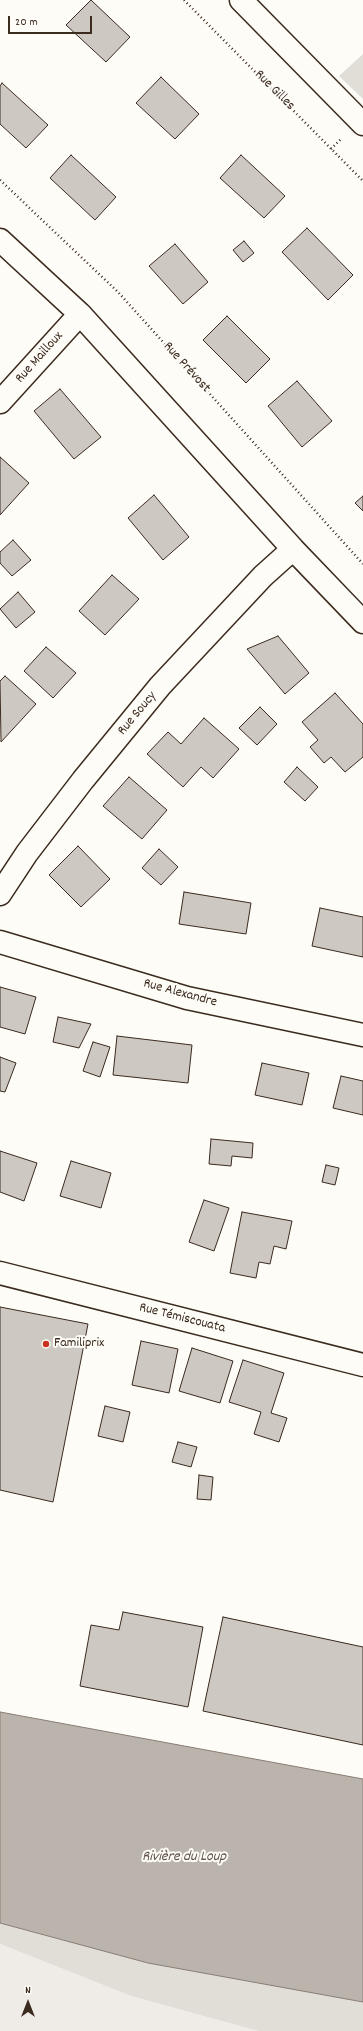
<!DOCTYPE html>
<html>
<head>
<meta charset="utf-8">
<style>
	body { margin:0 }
	#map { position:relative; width:363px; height:2031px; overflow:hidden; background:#fdfcf7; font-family:Dekko,sans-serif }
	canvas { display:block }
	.north { position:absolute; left:8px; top:1983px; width:40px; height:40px; -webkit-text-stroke:3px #fdfcf7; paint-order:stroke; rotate:0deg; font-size:11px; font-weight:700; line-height:16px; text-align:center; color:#3b2a1e }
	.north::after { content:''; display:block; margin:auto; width:14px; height:18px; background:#3b2a1e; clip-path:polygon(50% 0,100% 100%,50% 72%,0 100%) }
	.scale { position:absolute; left:8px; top:16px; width:84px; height:18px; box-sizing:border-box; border:2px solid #3b2a1e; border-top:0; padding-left:5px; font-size:12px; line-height:14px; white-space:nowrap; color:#3b2a1e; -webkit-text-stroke:3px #fdfcf7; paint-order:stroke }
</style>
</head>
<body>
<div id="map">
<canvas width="363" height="2031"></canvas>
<div class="north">N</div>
<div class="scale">20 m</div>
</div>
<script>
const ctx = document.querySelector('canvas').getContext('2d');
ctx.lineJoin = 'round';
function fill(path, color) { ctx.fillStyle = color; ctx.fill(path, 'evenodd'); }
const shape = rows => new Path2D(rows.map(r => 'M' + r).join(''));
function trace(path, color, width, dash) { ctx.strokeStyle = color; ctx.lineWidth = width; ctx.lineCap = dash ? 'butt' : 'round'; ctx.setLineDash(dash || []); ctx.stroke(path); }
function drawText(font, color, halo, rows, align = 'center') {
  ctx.font = font + ' Dekko,sans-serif'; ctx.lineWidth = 4; ctx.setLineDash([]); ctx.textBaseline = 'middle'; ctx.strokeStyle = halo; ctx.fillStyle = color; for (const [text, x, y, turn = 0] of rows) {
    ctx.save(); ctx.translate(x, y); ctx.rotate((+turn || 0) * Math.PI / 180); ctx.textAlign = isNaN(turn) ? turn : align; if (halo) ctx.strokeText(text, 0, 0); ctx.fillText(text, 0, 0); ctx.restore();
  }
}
const built = shape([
	[0,1944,131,1996,258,2031,0,2031]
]);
const green = shape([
	[363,54,363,99,339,76],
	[0,1923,148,1963,363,2002,363,2031,258,2031,131,1996,0,1944]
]);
const water = shape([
	[0,1712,363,1779,363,2002,148,1963,0,1923,0,1712]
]);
const building = shape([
	[91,0,130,37,106,62,66,25,91,0],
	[161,77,199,114,175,139,136,103,161,77],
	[2,83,48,125,26,148,0,124,0,86,2,83],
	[71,155,116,197,95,220,50,178,71,155],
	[241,155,285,196,264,218,220,178,241,155],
	[307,228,353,275,328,300,282,252,307,228],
	[244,241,254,253,243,262,233,250,244,241],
	[175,244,208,282,183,304,149,266,175,244],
	[227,316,270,359,246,383,203,340,227,316],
	[297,381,332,421,302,447,268,406,297,381],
	[60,389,101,437,74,459,34,411,60,389],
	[0,457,29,483,0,515,0,457],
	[154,495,189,537,163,560,128,518,154,495],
	[363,496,363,511,355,503,363,496],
	[13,540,31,560,12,576,0,563,0,552,13,540],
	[112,575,139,599,105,635,79,611,112,575],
	[18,592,35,612,16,628,0,609,18,592],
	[278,636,309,673,285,694,247,649,278,636],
	[46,647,76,673,53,698,24,671,46,647],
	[5,676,36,704,1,742,0,681,5,676],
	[335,693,363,724,363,757,345,772,331,757,324,763,310,747,318,740,302,722,335,693],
	[260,707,277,724,257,745,239,728,260,707],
	[204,718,239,749,213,778,201,767,183,787,147,754,168,732,181,744,204,718],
	[297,767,318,787,305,801,284,782,297,767],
	[129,777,167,810,142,839,103,806,129,777],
	[78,846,110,879,81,907,49,875,78,846],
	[159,849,178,867,161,885,142,868,159,849],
	[184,892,251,903,246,934,179,924,184,892],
	[320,908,363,917,363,957,312,946,320,908],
	[0,987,36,997,25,1034,0,1027,0,987],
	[58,1017,91,1024,79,1048,53,1042,58,1017],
	[117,1036,192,1045,188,1083,113,1075,117,1036],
	[93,1042,110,1047,100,1077,83,1071,93,1042],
	[0,1057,16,1063,5,1092,0,1091,0,1057],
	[262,1063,309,1073,302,1105,255,1095,262,1063],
	[341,1076,363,1081,363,1115,333,1108,341,1076],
	[211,1139,253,1143,252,1158,232,1156,231,1166,209,1164,211,1139],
	[0,1151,37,1163,24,1201,0,1192,0,1151],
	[71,1161,111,1173,101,1208,60,1196,71,1161],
	[326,1165,339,1168,335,1185,322,1182,326,1165],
	[204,1200,229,1208,214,1251,189,1242,204,1200],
	[242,1212,292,1221,286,1249,274,1246,270,1264,259,1262,256,1278,230,1273,242,1212],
	[0,1307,88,1324,53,1502,0,1490,0,1307],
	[141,1341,178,1349,169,1393,132,1385,141,1341],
	[192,1348,233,1361,220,1403,179,1391,192,1348],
	[243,1360,284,1373,271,1413,287,1418,279,1442,254,1434,261,1412,229,1402,243,1360],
	[105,1406,130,1412,123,1442,98,1436,105,1406],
	[178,1442,197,1447,191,1467,172,1462,178,1442],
	[199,1475,213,1477,211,1500,197,1499,199,1475],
	[123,1612,203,1627,188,1707,80,1686,91,1625,119,1630,123,1612],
	[223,1617,363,1647,363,1745,203,1711,223,1617]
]);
const path = shape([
	[184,0,363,181],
	[331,149,342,138],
	[0,180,118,292,363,564]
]);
const minor = shape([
	[241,0,363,124],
	[0,240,80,314,293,549,363,622],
	[0,402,80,314],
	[0,894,27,853,83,780,160,686,263,576,293,549],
	[0,942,187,998,363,1035]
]);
const major = shape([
	[0,1273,363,1365]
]);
const markers = [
	[46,1344,4,"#c8321e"]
];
const streetNames = [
	["Rue Gilles",274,91,45],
	["Rue Mailloux",40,358,-48],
	["Rue Prévost",186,368,48],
	["Rue Soucy",138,714,-50],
	["Rue Alexandre",180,994,15],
	["Rue Témiscouata",182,1319,14]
];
const poiNames = [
	["Familiprix",54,1344]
];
const waterNames = [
	["Rivière du Loup",184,1858]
];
fill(built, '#efece7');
fill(green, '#e1ded7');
fill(water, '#bbb4ad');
trace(water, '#887d74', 1);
fill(building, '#cdc8c2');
trace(building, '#3b2a1e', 1);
trace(minor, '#3b2a1e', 25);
trace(major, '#3b2a1e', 25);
trace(path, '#3b2a1e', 2.5, [1, 3]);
trace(minor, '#fdfcf7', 22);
trace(major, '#fdfcf7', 22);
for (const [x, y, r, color] of markers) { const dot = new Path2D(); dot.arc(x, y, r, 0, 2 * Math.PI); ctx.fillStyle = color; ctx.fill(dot); trace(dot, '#fdfcf7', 1.5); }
drawText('14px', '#3b2a1e', '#fdfcf7', streetNames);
drawText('14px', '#3b2a1e', '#fdfcf7', poiNames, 'left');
drawText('italic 15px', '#615349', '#fdfcf7', waterNames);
</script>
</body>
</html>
